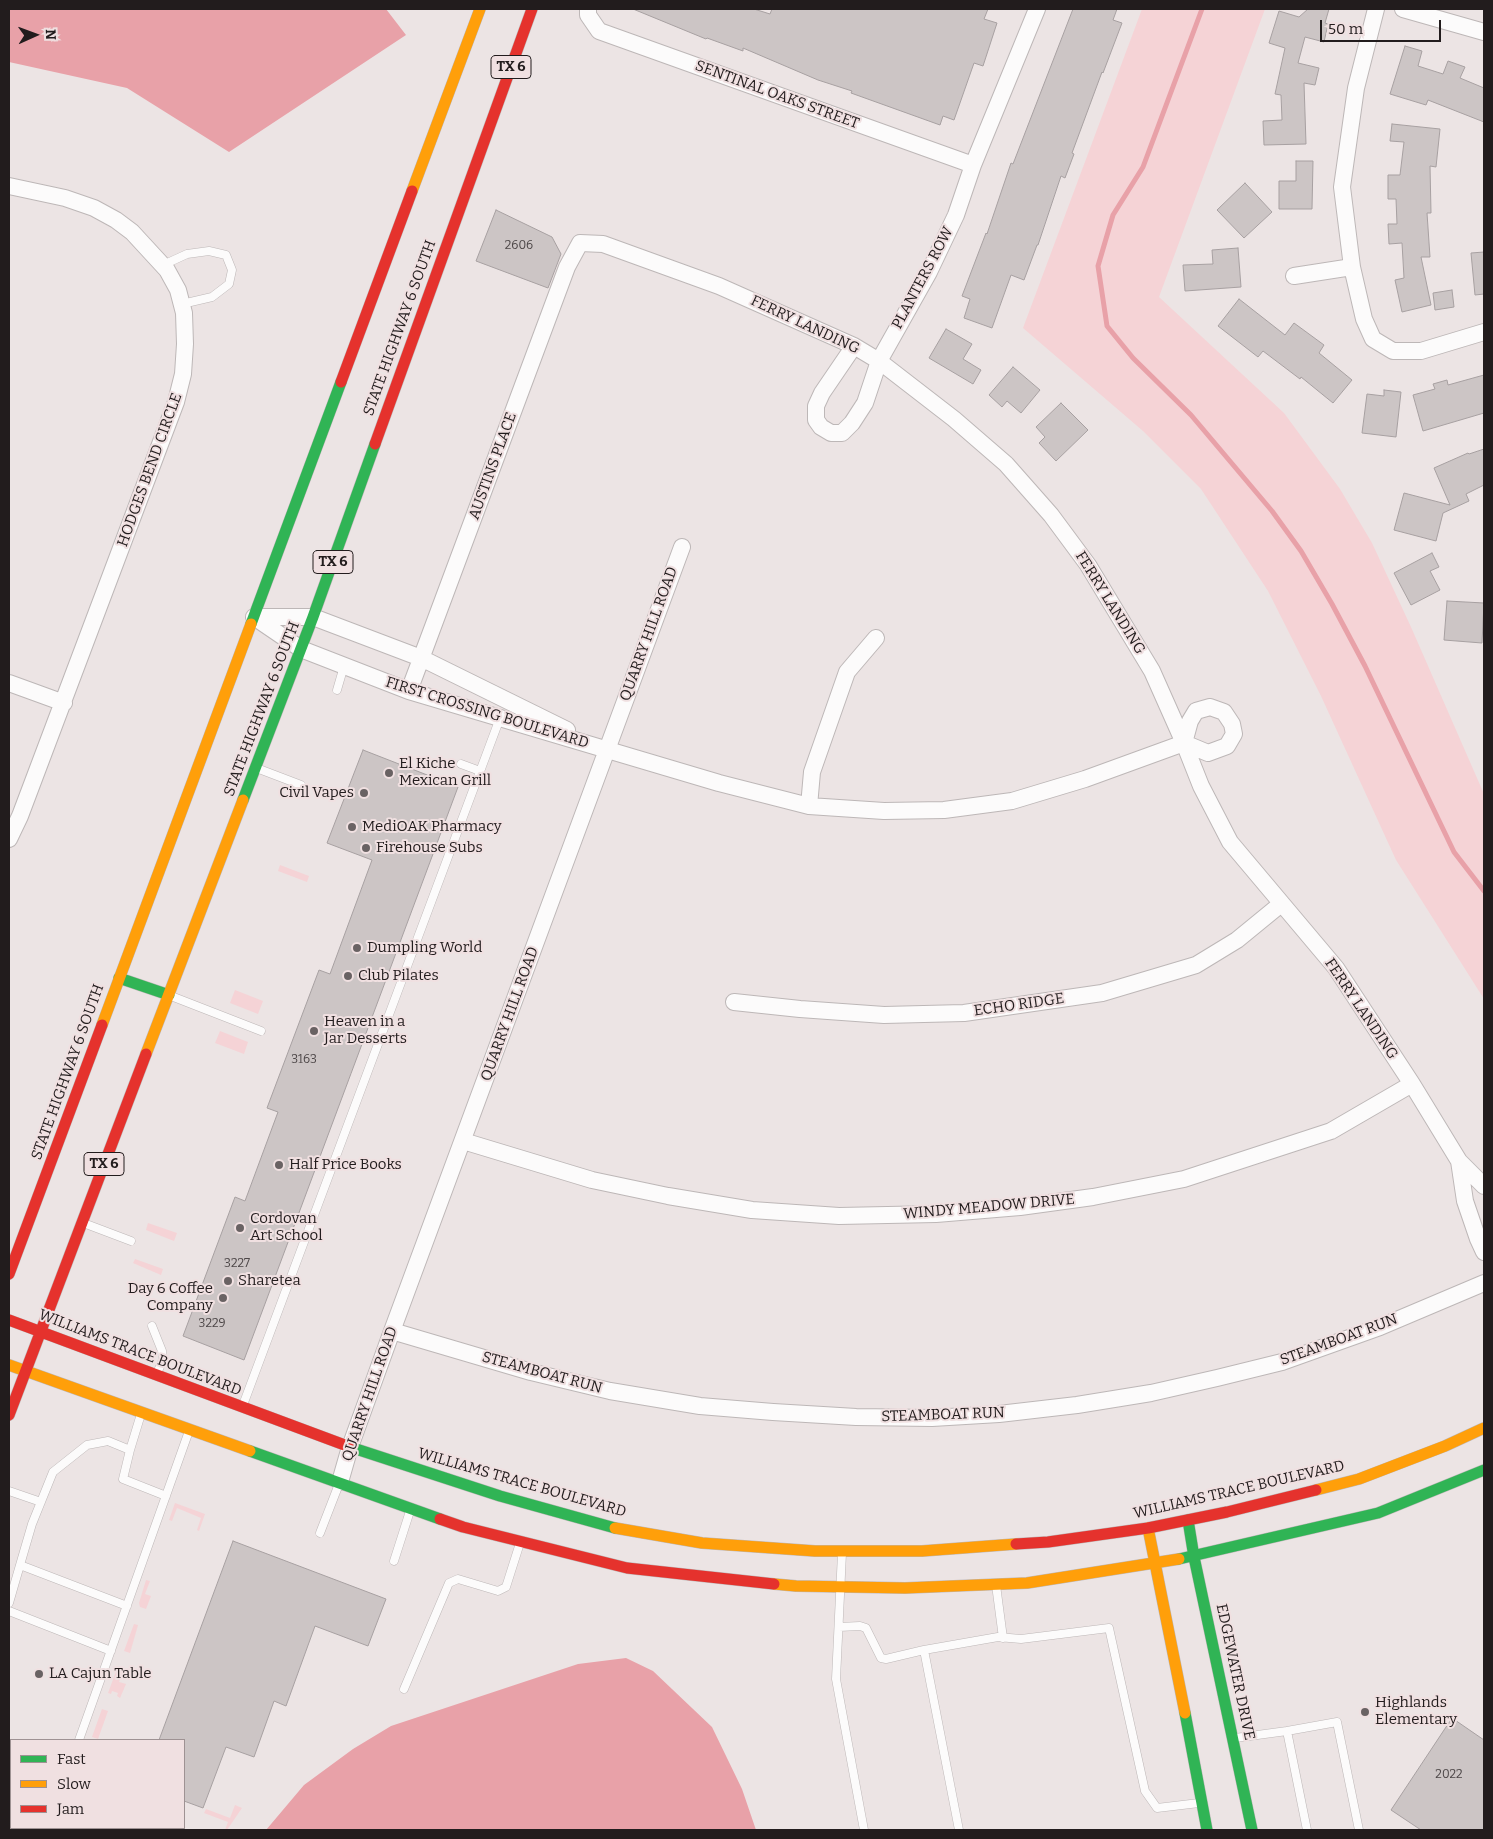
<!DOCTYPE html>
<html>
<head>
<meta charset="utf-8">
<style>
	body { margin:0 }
	#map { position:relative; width:1493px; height:1839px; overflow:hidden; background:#ece4e4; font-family:Bitter,serif }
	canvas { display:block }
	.frame { position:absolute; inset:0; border:10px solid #221c1d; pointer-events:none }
	.legend { position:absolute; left:10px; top:1739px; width:175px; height:90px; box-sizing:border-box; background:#f0e0e1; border:1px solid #9e9293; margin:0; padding:6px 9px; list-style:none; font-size:15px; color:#221c1d }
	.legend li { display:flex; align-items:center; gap:10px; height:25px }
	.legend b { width:25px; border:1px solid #9e9293 }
	.north { position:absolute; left:10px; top:10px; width:50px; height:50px; -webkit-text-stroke:4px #f0e0e1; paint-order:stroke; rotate:88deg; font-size:14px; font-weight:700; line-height:20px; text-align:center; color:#221c1d }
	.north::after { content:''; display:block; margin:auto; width:18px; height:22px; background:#221c1d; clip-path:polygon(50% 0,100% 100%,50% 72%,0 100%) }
	.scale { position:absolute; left:1320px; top:20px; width:121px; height:22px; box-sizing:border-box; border:2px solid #221c1d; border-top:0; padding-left:6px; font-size:15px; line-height:18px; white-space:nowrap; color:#221c1d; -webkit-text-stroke:4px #f0e0e1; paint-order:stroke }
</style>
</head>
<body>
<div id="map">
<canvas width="1493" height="1839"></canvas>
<div class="frame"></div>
<ul class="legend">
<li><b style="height:6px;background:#30b455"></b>Fast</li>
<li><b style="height:6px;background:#ff9f0a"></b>Slow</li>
<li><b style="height:6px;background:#e5322d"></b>Jam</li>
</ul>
<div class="north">N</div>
<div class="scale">50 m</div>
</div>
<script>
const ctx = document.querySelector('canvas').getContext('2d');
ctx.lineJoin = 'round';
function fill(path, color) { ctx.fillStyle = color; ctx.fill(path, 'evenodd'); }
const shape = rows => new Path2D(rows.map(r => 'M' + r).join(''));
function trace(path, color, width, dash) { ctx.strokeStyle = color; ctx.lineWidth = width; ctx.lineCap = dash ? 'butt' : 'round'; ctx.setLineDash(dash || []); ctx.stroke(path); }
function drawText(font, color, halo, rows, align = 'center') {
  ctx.font = font + ' Bitter,serif'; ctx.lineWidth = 4; ctx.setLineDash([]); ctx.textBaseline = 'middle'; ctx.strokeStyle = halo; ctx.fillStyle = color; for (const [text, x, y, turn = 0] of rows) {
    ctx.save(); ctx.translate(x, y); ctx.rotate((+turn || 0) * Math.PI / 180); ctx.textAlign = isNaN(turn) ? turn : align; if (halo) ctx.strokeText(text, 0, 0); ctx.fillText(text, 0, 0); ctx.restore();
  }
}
const green = shape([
	[1142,9,1265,9,1159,297,1284,413,1340,489,1372,543,1411,627,1484,794,1484,999,1396,860,1321,696,1268,591,1201,489,1143,431,1023,328],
	[280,865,309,876,307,882,278,871],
	[235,990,263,1001,258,1014,230,1003],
	[220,1031,248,1042,244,1054,215,1043],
	[148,1223,177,1233,174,1241,146,1230],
	[135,1259,163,1269,161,1275,133,1263],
	[175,1503,205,1514,199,1531,197,1530,201,1518,177,1508,172,1521,169,1520],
	[146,1580,150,1581,145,1594,151,1596,146,1609,140,1607,139,1603],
	[134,1624,138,1625,130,1653,124,1651],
	[118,1666,124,1668,119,1682,126,1684,120,1698,117,1696,118,1693,112,1691,111,1694,108,1693],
	[102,1709,108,1711,98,1739,92,1737],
	[235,1805,242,1808,227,1830,225,1830,228,1822,204,1813,206,1809,230,1818]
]);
const water = shape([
	[9,9,386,9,406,35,229,152,127,88,9,62],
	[626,1658,653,1671,712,1727,742,1789,756,1830,266,1830,304,1785,353,1749,391,1726,578,1664]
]);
const stream = shape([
	[1202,9,1143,167,1113,215,1098,266,1107,326,1133,358,1191,415,1272,511,1301,551,1332,604,1365,666,1454,852,1484,891]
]);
const building = shape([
	[633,9,754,9,770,14,772,9,988,9,984,19,997,23,983,66,974,63,954,120,943,116,940,125,851,93,852,91,818,80,743,48,743,51,707,38,706,39,633,9],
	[1073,9,1117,9,1113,20,1122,23,1103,73,1102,72,1072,153,1074,154,1065,178,1061,176,1038,245,1037,245,1024,280,1011,275,992,328,964,318,970,299,962,296,986,233,987,234,1011,163,1013,164,1073,9],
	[1308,9,1329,9,1325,23,1328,24,1324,42,1305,37,1298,63,1319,68,1315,85,1304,83,1306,144,1264,145,1263,121,1282,120,1281,95,1275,94,1285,48,1269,43,1279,11,1299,17,1308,9],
	[1405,46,1422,51,1418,66,1443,74,1448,61,1465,67,1460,78,1484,88,1484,122,1428,100,1426,105,1390,94,1405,46],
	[1392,124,1440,129,1436,167,1430,166,1431,213,1427,213,1430,257,1421,257,1431,305,1402,312,1395,280,1404,278,1402,243,1389,244,1388,224,1397,224,1396,199,1388,199,1388,175,1400,175,1404,142,1390,141,1392,124],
	[1296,161,1313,161,1312,209,1279,209,1279,181,1296,181,1296,161],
	[1245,183,1272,212,1244,238,1217,210,1245,183],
	[496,210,552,237,561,254,548,288,476,261,496,210],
	[1238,248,1241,287,1185,291,1183,265,1213,264,1212,250,1238,248],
	[1484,252,1484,294,1475,295,1471,253,1484,252],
	[1452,290,1454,307,1435,310,1433,293,1452,290],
	[1239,299,1285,335,1294,323,1324,345,1319,353,1352,380,1333,403,1301,377,1300,379,1263,351,1258,357,1218,326,1239,299],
	[946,329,972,344,963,359,981,370,973,384,929,358,946,329],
	[1013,367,1040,390,1021,413,1007,401,1002,407,989,395,1013,367],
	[1484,375,1484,413,1423,431,1413,395,1435,389,1433,384,1447,380,1448,385,1484,375],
	[1384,390,1401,392,1396,437,1362,433,1367,394,1384,396,1384,390],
	[1061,403,1088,430,1056,461,1039,443,1045,437,1036,427,1061,403],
	[1484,449,1484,485,1466,494,1469,501,1443,513,1436,541,1394,530,1404,493,1450,505,1434,468,1468,453,1469,454,1484,449],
	[1432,553,1439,567,1430,571,1440,590,1411,605,1394,573,1432,553],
	[1447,601,1484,603,1482,643,1444,640,1447,601],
	[363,750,458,787,244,1360,183,1336,235,1197,245,1201,278,1112,267,1108,319,970,330,974,372,860,327,843,363,750],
	[233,1541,386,1599,368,1646,315,1626,286,1706,274,1701,254,1757,226,1747,203,1808,184,1801,184,1740,159,1740,233,1541],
	[1452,1718,1484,1740,1484,1830,1421,1830,1391,1810,1452,1718]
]);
const lane = shape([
	[163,265,187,254,209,251,226,255,232,270,229,284,212,297,182,304],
	[337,690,344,666],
	[461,764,480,771],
	[259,769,301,785],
	[171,996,261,1031],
	[86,1224,131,1241],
	[152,1326,162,1351,163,1360,157,1373],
	[243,1405,500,718],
	[130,1450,123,1479,166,1496],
	[9,1491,41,1502],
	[320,1533,339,1484],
	[842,1553,836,1679,864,1830],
	[394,1561,410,1511],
	[996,1585,1003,1638],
	[9,1603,20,1565],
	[127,1606,20,1565,32,1524,53,1472,87,1445,108,1441,130,1450,141,1414],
	[9,1611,111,1651],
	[839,1627,860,1626,866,1628,881,1658,886,1659,924,1650],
	[404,1689,449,1583,458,1579,498,1591,506,1587,520,1543],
	[1287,1731,1307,1830],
	[1235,1738,1287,1731,1337,1722,1359,1830],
	[79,1740,189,1431],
	[9,1764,11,1765],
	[46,1830,47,1828],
	[959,1830,924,1650,998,1637,1021,1639,1109,1628,1145,1791,1157,1808,1199,1803]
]);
const street = shape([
	[588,9,588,15,599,31,973,165],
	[1376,9,1356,88,1342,187,1352,267,1364,319,1373,339,1393,351,1421,351,1484,332],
	[1403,9,1484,32],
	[9,186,65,198,94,208,116,220,132,232,167,270,178,290,184,313,185,344,183,374,176,402,20,816,9,839],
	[1294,276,1352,267],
	[854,346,822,393,816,406,816,420,821,427,831,433,842,433,852,423,865,403,879,361,929,272,956,215,973,165,1037,9],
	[254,617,301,649,409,691,719,783,809,806,884,811,944,810,1012,801,1085,779,1184,743],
	[254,617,313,617,421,658,567,730],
	[9,683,64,703],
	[409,691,567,267,580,243,603,244,719,286,854,346,879,361,954,419,1006,464,1051,515,1088,565,1152,671,1184,743,1201,786,1230,842,1336,968,1412,1084,1459,1161,1484,1186],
	[1210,707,1224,712,1232,724,1234,734,1227,746,1208,753,1184,743,1190,721,1196,711,1210,707],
	[809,806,812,772,847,672,876,638],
	[734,1002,800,1009,884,1015,964,1013,1102,993,1196,965,1237,940,1281,904],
	[463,1141,592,1180,668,1196,752,1210,839,1216,936,1214,1020,1207,1093,1197,1184,1179,1331,1131,1412,1084],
	[1459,1161,1465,1201,1478,1239,1484,1252],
	[392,1331,531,1372,610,1391,700,1406,773,1412,856,1417,932,1418,999,1414,1077,1405,1151,1393,1217,1378,1282,1362,1380,1327,1484,1283],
	[340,1482,350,1447,392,1331,682,547]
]);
const fast = shape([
	[251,624,341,382],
	[243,800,313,617,375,444],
	[119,978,169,995],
	[350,1447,500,1496,615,1528],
	[250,1451,440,1519],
	[1188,1520,1194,1557,1252,1830],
	[1179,1559,1378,1513,1484,1470],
	[1185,1713,1207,1830]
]);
const slow = shape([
	[412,191,480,9],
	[102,1025,251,624],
	[146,1054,243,800],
	[9,1365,250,1451],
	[1316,1490,1359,1479,1445,1446,1484,1428],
	[615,1528,702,1543,815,1551,922,1551,1016,1544],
	[1148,1528,1185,1713],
	[774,1584,796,1586,905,1588,1027,1583,1179,1559]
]);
const jam = shape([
	[341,382,412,191],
	[375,444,532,9],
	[9,1274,102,1025],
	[9,1320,350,1447],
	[9,1415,146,1054],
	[440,1519,463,1527,627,1568,774,1584],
	[1016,1544,1048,1542,1148,1528,1227,1512,1316,1490]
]);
const markers = [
	[389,773,5,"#696263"],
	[364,793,5,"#696263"],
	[352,827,5,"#696263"],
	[366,848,5,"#696263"],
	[357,948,5,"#696263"],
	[348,976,5,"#696263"],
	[314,1031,5,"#696263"],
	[279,1165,5,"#696263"],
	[240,1228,5,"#696263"],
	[228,1281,5,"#696263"],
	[223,1298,5,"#696263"],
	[39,1674,5,"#696263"],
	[1365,1712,5,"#696263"]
];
const numberNames = [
	["2606",519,246],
	["3163",304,1060],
	["3227",237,1264],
	["3229",212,1324],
	["2022",1449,1775]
];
const shields = [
	[511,67,40],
	[333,562,40],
	[104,1164,40]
];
const shieldNames = [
	["TX 6",511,67],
	["TX 6",333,562],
	["TX 6",104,1164]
];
const streetNames = [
	["SENTINAL OAKS STREET",777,95,20],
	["PLANTERS ROW",923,278,-62],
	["FERRY LANDING",805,325,25],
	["STATE HIGHWAY 6 SOUTH",400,328,-70],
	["AUSTINS PLACE",493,466,-70],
	["HODGES BEND CIRCLE",150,470,-70],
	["FERRY LANDING",1110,603,58],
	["QUARRY HILL ROAD",649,634,-70],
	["STATE HIGHWAY 6 SOUTH",262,709,-69],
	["FIRST CROSSING BOULEVARD",487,713,17],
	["ECHO RIDGE",1019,1005,-8],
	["FERRY LANDING",1361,1009,56],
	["QUARRY HILL ROAD",510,1014,-70],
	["STATE HIGHWAY 6 SOUTH",68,1072,-70],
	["WINDY MEADOW DRIVE",989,1207,-5],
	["STEAMBOAT RUN",1339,1340,-20],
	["WILLIAMS TRACE BOULEVARD",140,1353,21],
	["STEAMBOAT RUN",542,1373,15],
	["QUARRY HILL ROAD",370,1394,-71],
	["STEAMBOAT RUN",943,1415,-2],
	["WILLIAMS TRACE BOULEVARD",522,1483,16],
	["WILLIAMS TRACE BOULEVARD",1239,1490,-13],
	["EDGEWATER DRIVE",1235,1672,78]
];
const poiNames = [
	["El Kiche",399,764],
	["Mexican Grill",399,781],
	["Civil Vapes",354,793,"right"],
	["MediOAK Pharmacy",362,827],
	["Firehouse Subs",376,848],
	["Dumpling World",367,948],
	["Club Pilates",358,976],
	["Heaven in a",324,1022],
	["Jar Desserts",324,1039],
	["Half Price Books",289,1165],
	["Cordovan",250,1219],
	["Art School",250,1236],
	["Sharetea",238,1281],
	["Day 6 Coffee",213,1289,"right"],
	["Company",213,1306,"right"],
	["LA Cajun Table",49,1674],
	["Highlands",1375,1703],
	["Elementary",1375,1720]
];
fill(green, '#f5d3d6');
fill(water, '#e8a1a8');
trace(stream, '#e8a1a8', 5);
fill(building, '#ccc5c5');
trace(building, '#a7a0a1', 1);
trace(lane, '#bdb7b7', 9);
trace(street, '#bdb7b7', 18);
trace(fast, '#bdb7b7', 12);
trace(slow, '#bdb7b7', 12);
trace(jam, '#bdb7b7', 12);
trace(lane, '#fcfbfb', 8);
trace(street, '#fcfbfb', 16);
trace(fast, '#30b455', 11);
trace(slow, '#ff9f0a', 11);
trace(jam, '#e5322d', 11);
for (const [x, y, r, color] of markers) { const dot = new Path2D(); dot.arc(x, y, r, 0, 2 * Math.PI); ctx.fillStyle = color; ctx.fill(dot); trace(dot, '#f0e0e1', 2); }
drawText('12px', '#4c4647', null, numberNames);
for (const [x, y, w] of shields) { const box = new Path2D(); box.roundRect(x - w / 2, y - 11.5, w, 23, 4); ctx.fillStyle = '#f0e0e1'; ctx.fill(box); trace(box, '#221c1d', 1); }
drawText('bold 14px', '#221c1d', null, shieldNames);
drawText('15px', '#221c1d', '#f0e0e1', streetNames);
drawText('15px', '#221c1d', '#f0e0e1', poiNames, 'left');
</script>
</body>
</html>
